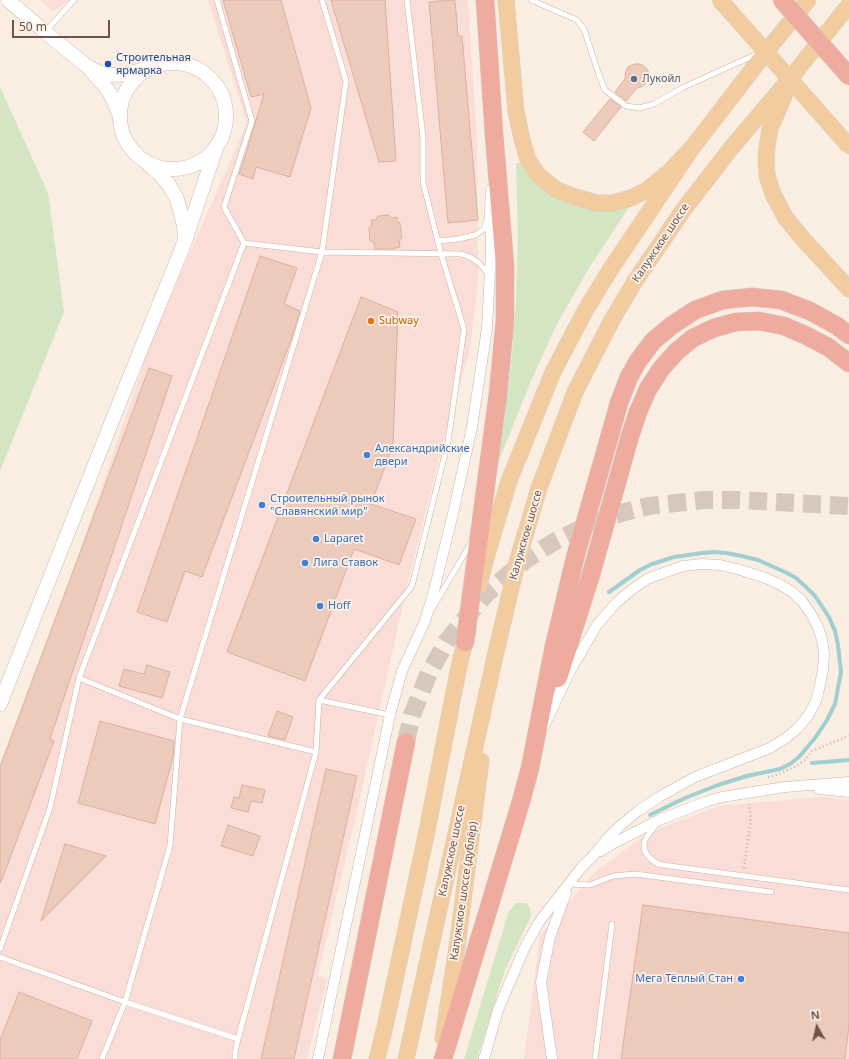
<!DOCTYPE html>
<html>
<head>
<meta charset="utf-8">
<style>
	body { margin:0 }
	#map { position:relative; width:849px; height:1059px; overflow:hidden; background:#f9eee1; font-family:"Noto Sans",sans-serif }
	canvas { display:block }
	.north { position:absolute; left:797px; top:1007px; width:40px; height:40px; -webkit-text-stroke:3px #fdf2e7; paint-order:stroke; rotate:352deg; font-size:11px; font-weight:700; line-height:16px; text-align:center; color:#6e544b }
	.north::after { content:''; display:block; margin:auto; width:14px; height:18px; background:#6e544b; clip-path:polygon(50% 0,100% 100%,50% 72%,0 100%) }
	.scale { position:absolute; left:12px; top:20px; width:98px; height:18px; box-sizing:border-box; border:2px solid #6e544b; border-top:0; padding-left:5px; font-size:12px; line-height:14px; white-space:nowrap; color:#6e544b; -webkit-text-stroke:3px #fdf2e7; paint-order:stroke }
</style>
</head>
<body>
<div id="map">
<canvas width="849" height="1059"></canvas>
<div class="north">N</div>
<div class="scale">50 m</div>
</div>
<script>
const ctx = document.querySelector('canvas').getContext('2d');
ctx.lineJoin = 'round';
function fill(path, color) { ctx.fillStyle = color; ctx.fill(path, 'evenodd'); }
const shape = rows => new Path2D(rows.map(r => 'M' + r).join(''));
function trace(path, color, width, dash) { ctx.strokeStyle = color; ctx.lineWidth = width; ctx.lineCap = dash ? 'butt' : 'round'; ctx.setLineDash(dash || []); ctx.stroke(path); }
function drawText(font, color, halo, rows, align = 'center') {
  ctx.font = font + ' "Noto Sans",sans-serif'; ctx.lineWidth = 3.5; ctx.setLineDash([]); ctx.textBaseline = 'middle'; ctx.strokeStyle = halo; ctx.fillStyle = color; for (const [text, x, y, turn = 0] of rows) {
    ctx.save(); ctx.translate(x, y); ctx.rotate((+turn || 0) * Math.PI / 180); ctx.textAlign = isNaN(turn) ? turn : align; if (halo) ctx.strokeText(text, 0, 0); ctx.fillText(text, 0, 0); ctx.restore();
  }
}
const commercial = shape([
	[40,0,70,0,53,11],
	[208,0,468,0,477,138,478,283,470,349,442,447,408,582,359,802,318,975,327,979,307,1059,0,1059,0,764,76,563,153,336,247,123],
	[821,797,849,800,849,1059,524,1059,540,936,594,873,647,833,720,806]
]);
const green = shape([
	[0,87,48,193,64,312,0,471],
	[516,163,520,163,534,181,629,207,589,268,557,324,531,381,498,463,511,365,516,302,518,235],
	[516,903,526,903,530,908,531,916,505,970,477,1059,464,1059,509,911]
]);
const stream = shape([
	[609,592,640,570,652,564,674,557,702,553,714,552,726,553,742,556,758,560,787,573,796,578,806,587,815,596,829,617,835,631,838,645,841,672,835,704,827,720,815,738,799,757,790,764,780,769,747,776,718,785,685,798,650,815],
	[812,763,849,760]
]);
const building = shape([
	[223,0,281,0,311,108,290,177,256,167,253,179,239,174,243,163,264,94,251,97,223,0],
	[331,0,385,0,396,161,379,162,331,0],
	[448,0,455,0,458,36,462,36,478,220,448,223,429,2,448,0],
	[636,64,640,64,644,66,647,69,649,73,649,78,647,82,644,85,641,87,637,88,626,101,615,92,625,79,625,75,626,71,628,67,632,65,636,64],
	[610,99,621,107,594,141,583,132,610,99],
	[388,215,392,218,397,217,397,222,400,223,402,238,399,240,400,247,395,248,394,249,375,249,374,243,370,241,369,228,372,225,371,220,376,220,378,216,388,215],
	[260,256,297,268,284,304,300,311,291,340,202,577,185,571,167,622,137,612,260,256],
	[361,297,398,312,393,445,371,504,416,519,399,565,354,549,305,681,227,652,361,297],
	[149,368,172,376,50,739,54,741,1,882,0,882,0,767,149,368],
	[147,665,170,672,162,698,119,686,124,669,144,674,147,665],
	[277,711,293,717,285,740,268,736,277,711],
	[100,721,174,741,173,757,155,824,78,803,100,721],
	[326,769,357,776,294,1059,261,1059,326,769],
	[242,785,265,790,262,803,251,801,248,812,231,808,234,797,239,798,242,785],
	[228,825,260,836,253,856,221,846,228,825],
	[65,844,106,856,41,921,65,844],
	[643,905,849,933,849,1025,845,1059,621,1059,643,905],
	[19,992,92,1021,77,1059,0,1059,0,1040,19,992]
]);
const highwayTunnel = shape([
	[406,742,412,715,429,673,447,641,485,595,524,561,552,543,590,524,621,513,649,506,676,503,705,500,738,500,849,506]
]);
const path = shape([
	[768,777,779,774,798,765,805,760,812,751,849,736],
	[744,868,751,818,749,804]
]);
const lane = shape([
	[531,0,577,20,584,29,599,75,605,90,626,106,639,108,654,104,682,88,757,54],
	[45,32,74,0],
	[438,241,458,239,475,235,484,229,487,219],
	[244,243,322,252,461,254,470,257,479,263,489,275],
	[432,609,471,543],
	[79,678,180,719,316,752],
	[319,700,390,715],
	[656,825,648,835,645,840,644,845,645,851,648,856,656,863,663,865,849,890],
	[569,884,590,885,613,876,635,874,771,892],
	[0,949,50,808,79,678,244,243,224,207,252,121,217,0],
	[0,957,125,1002,238,1039],
	[102,1059,125,1002,170,846,180,719,322,252,346,81,322,0],
	[235,1059,235,1052,238,1039,316,752,319,700,412,586,448,442,464,329,441,254,423,182,423,137,407,0],
	[595,1059,612,924]
]);
const street = shape([
	[819,789,849,792],
	[601,851,612,844,659,820,705,802,722,797,785,787,849,782],
	[318,1059,390,715,402,671,425,621,434,591,454,509,472,427,487,328,491,252,490,211,491,190],
	[484,1059,498,1010,524,949,539,922,581,868,593,856,607,839,621,825,638,811,659,797,695,777,770,748,786,738,797,729,808,716,816,701,820,685,823,669,824,653,822,640,818,627,811,614,802,601,792,592,781,585,766,578,737,569,720,565,702,564,683,566,666,572,647,579,630,591,616,603,597,625,570,671,544,726],
	[552,1059,541,982,550,937,566,893]
]);
const secondary = shape([
	[8,0,45,32,88,67,104,85,111,95,120,116],
	'120 116a53 53 0 1 1 106 0a53 53 0 1 1-106 0Z',
	[90,68,101,73,112,75,126,74,146,69],
	[149,165,159,173,169,185,177,199,184,226,185,237],
	[0,704,120,401,185,241,217,145]
]);
const primary = shape([
	[506,0,516,111,522,139,528,160,539,176,557,190,575,197,597,203,613,203,631,198,647,190,669,172,692,148,769,48,808,0],
	[849,5,793,75,770,129,767,146,766,160,767,176,773,194,785,217,803,239,849,289],
	[479,586,485,561,509,481,553,372,585,311,610,270,692,148],
	[443,1038,457,947,481,761],
	[377,1059,385,1027,427,831,458,671,468,630],
	[406,1059,496,652,518,559,539,488,575,392,612,320,635,281,684,209,732,147,793,75]
]);
const highway = shape([
	[465,642,498,394,505,321,505,266,494,134,485,0],
	[558,678,590,578,630,436,638,412,648,389,661,369,676,352,693,338,714,328,736,322,759,321,784,326,805,335,828,347,849,363],
	[342,1059,406,742],
	[443,1059,522,798,530,768,554,646,575,558,619,403,629,377,638,361,653,341,671,326,695,310,723,300,752,297,781,300,810,311,837,326,849,335]
]);
const primaryBridge = shape([
	[720,0,849,146]
]);
const highwayBridge = shape([
	[782,0,849,76]
]);
const markers = [
	[108,64,4,"#1a4fb4"],
	[634,79,4,"#5c6f8a"],
	[371,321,4,"#e8710a"],
	[367,455,4,"#3f7fe0"],
	[262,505,4,"#3f7fe0"],
	[316,539,4,"#3f7fe0"],
	[305,563,4,"#3f7fe0"],
	[320,606,4,"#3f7fe0"],
	[741,979,4,"#3f7fe0"]
];
const transitNames = [
	["Строительная",116,58],
	["ярмарка",116,71]
];
const serviceNames = [
	["Лукойл",642,79]
];
const streetNames = [
	["Калужское шоссе",661,243,-56],
	["Калужское шоссе",526,535,-74],
	["Калужское шоссе",452,851,-78],
	["Калужское шоссе (дублёр)",464,891,-82]
];
const foodNames = [
	["Subway",379,321]
];
const shopNames = [
	["Александрийские",375,449],
	["двери",375,462],
	["Строительный рынок",270,499],
	["\"Славянский мир\"",270,512],
	["Laparet",324,539],
	["Лига Ставок",313,563],
	["Hoff",328,606],
	["Мега Тёплый Cтан",733,979,"right"]
];
fill(commercial, '#f9ddd6');
fill(green, '#d3e5c2');
trace(stream, '#a0ced1', 4);
fill(building, '#eccabc');
trace(building, '#ddb09e', 1);
trace(highwayTunnel, '#d6c8bc', 18, [18, 9]);
trace(lane, '#c8b5aa', 6);
trace(street, '#c8b5aa', 11);
trace(secondary, '#ceb6aa', 15);
trace(primary, '#d6cfcd', 17);
trace(highway, '#d6cfcd', 19);
trace(path, '#d0aea0', 2.5, [1, 3]);
trace(lane, '#fff', 5);
trace(street, '#fff', 10);
trace(secondary, '#fff', 14);
trace(primary, '#f2cc9f', 16);
trace(highway, '#eeab9e', 18);
trace(primaryBridge, '#d6cfcd', 17, []);
trace(highwayBridge, '#d6cfcd', 19, []);
trace(primaryBridge, '#f2cc9f', 16);
trace(highwayBridge, '#eeab9e', 18);
for (const [x, y, r, color] of markers) { const dot = new Path2D(); dot.arc(x, y, r, 0, 2 * Math.PI); ctx.fillStyle = color; ctx.fill(dot); trace(dot, '#fdf2e7', 1.5); }
drawText('11px', '#164399', '#fdf2e7', transitNames, 'left');
drawText('11px', '#4e5e75', '#fdf2e7', serviceNames, 'left');
drawText('11px', '#6e544b', '#fdf2e7', streetNames);
drawText('11px', '#c56008', '#fdf2e7', foodNames, 'left');
drawText('11px', '#366cbe', '#fdf2e7', shopNames, 'left');
</script>
</body>
</html>
